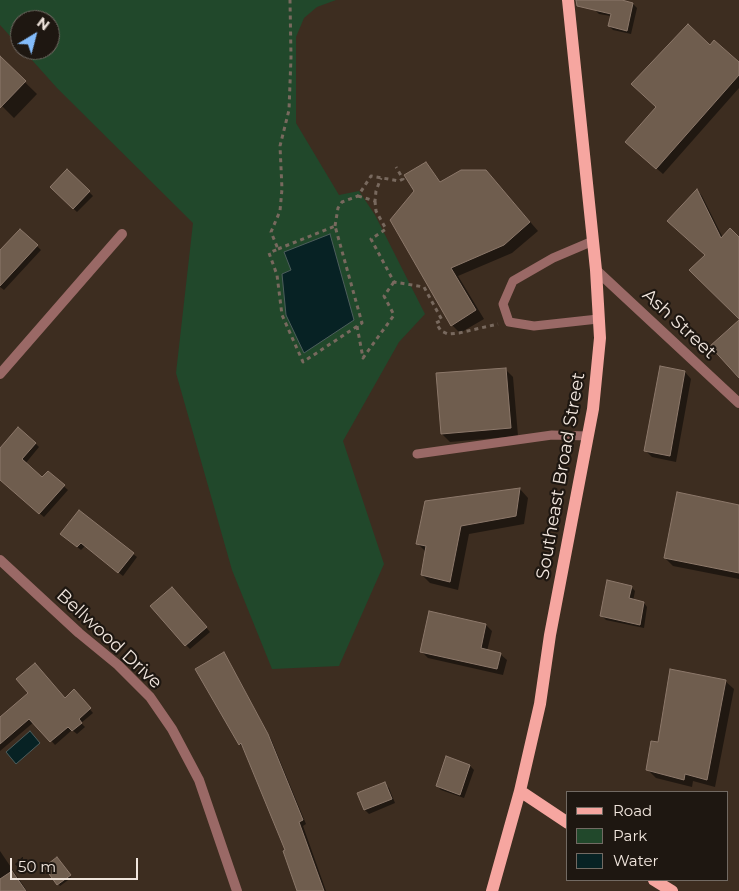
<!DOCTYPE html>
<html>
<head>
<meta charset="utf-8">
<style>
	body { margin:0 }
	#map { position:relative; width:739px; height:891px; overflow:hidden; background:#3d2d20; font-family:Montserrat,sans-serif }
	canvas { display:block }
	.legend { position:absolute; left:566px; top:791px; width:162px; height:90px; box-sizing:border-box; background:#1e1711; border:1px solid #726a63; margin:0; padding:6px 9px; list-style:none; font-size:15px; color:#f1e6de }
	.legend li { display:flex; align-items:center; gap:10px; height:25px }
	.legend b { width:25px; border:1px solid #726a63 }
	.north { position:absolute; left:10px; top:10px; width:50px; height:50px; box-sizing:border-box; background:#1e1711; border:1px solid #726a63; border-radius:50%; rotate:37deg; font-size:14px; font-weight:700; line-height:20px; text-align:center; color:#f1e6de }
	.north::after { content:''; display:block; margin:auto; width:18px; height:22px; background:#83bcfb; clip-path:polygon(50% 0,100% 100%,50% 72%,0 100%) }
	.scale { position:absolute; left:10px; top:858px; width:128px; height:22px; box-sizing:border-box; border:2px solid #f1e6de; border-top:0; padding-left:6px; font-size:15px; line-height:18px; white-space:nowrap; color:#f1e6de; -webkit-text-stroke:4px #1e1711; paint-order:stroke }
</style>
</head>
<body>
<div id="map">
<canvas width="739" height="891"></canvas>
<ul class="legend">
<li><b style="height:6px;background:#f6a6a0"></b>Road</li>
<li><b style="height:14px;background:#21482b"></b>Park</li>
<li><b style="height:14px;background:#072224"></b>Water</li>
</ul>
<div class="north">N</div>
<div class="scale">50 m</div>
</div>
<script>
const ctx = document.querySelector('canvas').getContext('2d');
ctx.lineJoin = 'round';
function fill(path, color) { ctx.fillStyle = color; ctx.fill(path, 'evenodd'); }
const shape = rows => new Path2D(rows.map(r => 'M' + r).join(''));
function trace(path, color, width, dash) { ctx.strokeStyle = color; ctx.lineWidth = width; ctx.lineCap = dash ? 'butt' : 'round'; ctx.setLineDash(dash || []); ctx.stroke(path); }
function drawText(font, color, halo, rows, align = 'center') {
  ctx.font = font + ' Montserrat,sans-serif'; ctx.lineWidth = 4.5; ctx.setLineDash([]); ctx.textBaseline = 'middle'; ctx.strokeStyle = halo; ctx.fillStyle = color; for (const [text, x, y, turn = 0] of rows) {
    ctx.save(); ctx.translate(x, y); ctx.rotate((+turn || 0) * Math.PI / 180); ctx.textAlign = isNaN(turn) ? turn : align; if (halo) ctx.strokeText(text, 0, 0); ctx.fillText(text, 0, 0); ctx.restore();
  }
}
const green = shape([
	[0,0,336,0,317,7,304,18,296,37,296,123,339,195,359,191,375,215,425,314,399,342,343,441,384,564,339,666,272,669,232,570,176,373,193,223,57,88,23,50,50,50,50,20,20,20,20,47,0,25]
]);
const water = shape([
	[330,234,354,320,304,353,286,315,282,274,291,270,284,252,330,234],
	[30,731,40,743,16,764,6,752,30,731]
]);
const shadow = shape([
	[598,0,616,0,633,4,637,8,631,34,613,30,609,26,611,16,599,14,595,10],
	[710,46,739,63,739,88,663,174,633,148],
	[0,58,37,94,14,118,0,104],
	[426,164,441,182,494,180,538,231,512,253,458,276,484,319,460,333,452,325,415,191],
	[67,170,93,196,77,212,51,187],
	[697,190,702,196,723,238,739,239,739,318,706,255],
	[20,230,41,250,4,290,0,287,0,252],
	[505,369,513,377,518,436,450,442,442,434],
	[685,372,691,379,676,462,652,457,646,451],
	[35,443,39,447,25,464,42,479,48,472,68,490,44,517,0,479,0,450],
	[520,489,528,498,524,524,469,534,458,590,430,583,422,575,425,551,417,543,426,502],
	[739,506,739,579,673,566,665,558],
	[66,538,133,554,137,557,123,576,85,546,81,550],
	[631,587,635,591,633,601,644,603,647,607,644,628,606,620,602,616],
	[176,593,210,632,190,649,186,645],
	[486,625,492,631,487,651,500,654,507,660,503,675,428,658,422,652],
	[224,654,227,658,271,739,306,824,303,826,326,891,299,891,286,851,243,748,240,744],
	[725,681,734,689,715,787,693,781,692,787,656,778,647,769,659,743],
	[78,695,93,713,81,723,85,727,77,734,72,730,55,745,34,722,0,751,0,719],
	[447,758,470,766,474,770,464,798,441,790,437,786],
	[385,784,389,788,395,803,369,814,365,810,358,794],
	[0,851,27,891,0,891],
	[59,861,71,878,60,886,46,868]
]);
const building = shape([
	[576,0,622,0,633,3,627,31,608,26,611,14,577,6,576,0],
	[688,24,710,45,714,40,739,62,739,75,656,169,625,142,656,107,631,84,688,24],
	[0,56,26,81,0,108,0,56],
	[426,162,440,182,461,170,486,170,530,222,504,245,451,268,476,310,451,326,390,220,414,191,404,175,426,162],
	[67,169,90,191,73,209,50,187,67,169],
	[697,189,721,238,730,228,739,237,739,319,689,270,705,255,667,221,697,189],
	[20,229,38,245,0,286,0,250,20,229],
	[739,320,739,378,710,346,739,320],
	[660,366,685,371,670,456,644,451,660,366],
	[506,368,511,428,441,434,436,373,506,368],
	[18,427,36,443,22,459,42,477,48,471,65,485,39,514,0,480,0,448,18,427],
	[520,488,516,516,461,526,450,582,421,575,426,546,416,544,425,501,520,488],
	[677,492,739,505,739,573,664,558,677,492],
	[79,510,134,553,118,573,81,543,77,547,60,534,79,510],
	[607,580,632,586,629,598,644,602,640,625,600,616,607,580],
	[172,587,207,627,185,646,150,606,172,587],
	[429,611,486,624,481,648,501,653,497,669,420,652,429,611],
	[224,652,268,734,303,820,299,822,324,891,297,891,283,851,285,850,241,743,239,745,195,669,224,652],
	[35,663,65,698,74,689,91,708,79,719,82,723,72,731,68,727,50,742,29,719,0,744,0,717,28,693,16,679,35,663],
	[670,669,726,680,707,780,685,774,684,780,646,770,651,741,658,742,670,669],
	[446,756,470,765,460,795,436,786,446,756],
	[385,782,392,799,364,810,357,793,385,782],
	[57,857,71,875,57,885,44,867,57,857],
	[12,871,26,891,0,891,0,879,12,871]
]);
const path = shape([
	[358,196,375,201,376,191,381,178],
	[375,201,376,211,386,229,371,239,394,282,424,287,442,320,436,323,441,331,448,334,459,333,498,324],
	[335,226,338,208,342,202,358,196,371,176,399,181,403,179,396,167],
	[278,249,335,226,362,323,303,362,282,315,277,275,269,253,278,249,271,232,280,211,282,189,280,146,289,110,291,57,290,0],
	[357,326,363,358,394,315,384,296,394,282]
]);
const lane = shape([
	[593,241,553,258,513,281,503,304,509,322,534,326,598,319],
	[417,454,552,435,588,436]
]);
const street = shape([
	[596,270,739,403],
	[0,374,122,234],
	[0,560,79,633,118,665,150,697,172,729,199,780,237,891]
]);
const primary = shape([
	[520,791,568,823],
	[654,880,672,891],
	[492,891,520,791,540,704,550,635,593,409,600,338,596,270,568,0]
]);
const streetNames = [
	["Ash Street",679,324,43],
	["Southeast Broad Street",561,476,-80],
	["Bellwood Drive",109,639,43]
];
fill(green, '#21482b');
fill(water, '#072224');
trace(water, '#4d5d5c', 1);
fill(shadow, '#0007');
fill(building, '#6f5d4e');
trace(building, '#8c786a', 1);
trace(path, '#78695e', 3, [4, 4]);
trace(lane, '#9a6966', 9);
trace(street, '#9a6966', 10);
trace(primary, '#f6a6a0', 12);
drawText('18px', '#f1e6de', '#1e1711', streetNames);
</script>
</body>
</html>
